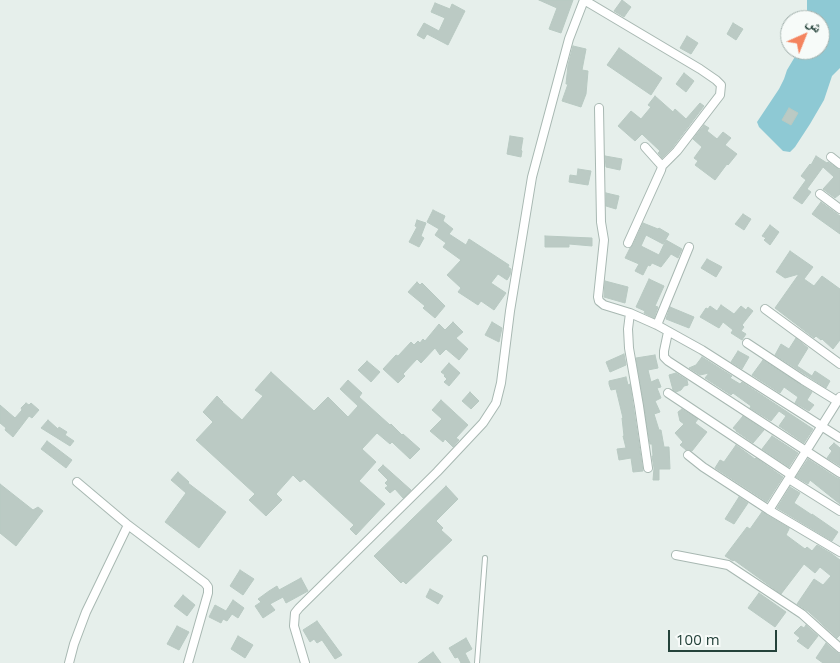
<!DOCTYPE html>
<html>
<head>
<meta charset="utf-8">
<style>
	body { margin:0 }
	#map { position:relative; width:840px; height:663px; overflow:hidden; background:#e6efeb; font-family:"Open Sans","Noto Naskh Arabic",sans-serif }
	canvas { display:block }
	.north { position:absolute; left:780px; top:10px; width:50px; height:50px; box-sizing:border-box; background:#f7fbf9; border:1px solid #a3b1ad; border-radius:50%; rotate:44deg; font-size:14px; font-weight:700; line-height:20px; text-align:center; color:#24423a }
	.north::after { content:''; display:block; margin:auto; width:18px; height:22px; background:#f4845f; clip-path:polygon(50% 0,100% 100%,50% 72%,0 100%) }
	.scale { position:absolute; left:668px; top:630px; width:109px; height:22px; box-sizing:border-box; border:2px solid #24423a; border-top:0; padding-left:6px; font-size:15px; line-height:18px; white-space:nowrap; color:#24423a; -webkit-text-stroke:4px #f7fbf9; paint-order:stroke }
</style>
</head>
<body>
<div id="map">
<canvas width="840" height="663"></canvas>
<div class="north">ش</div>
<div class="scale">100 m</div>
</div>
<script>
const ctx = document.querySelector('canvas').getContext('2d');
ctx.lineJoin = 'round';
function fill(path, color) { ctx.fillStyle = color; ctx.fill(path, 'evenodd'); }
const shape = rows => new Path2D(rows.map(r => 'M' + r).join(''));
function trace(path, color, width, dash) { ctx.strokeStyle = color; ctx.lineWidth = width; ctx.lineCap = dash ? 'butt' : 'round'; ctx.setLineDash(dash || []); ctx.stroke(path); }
const water = shape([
	[807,0,840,0,840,68,832,76,824,100,810,124,795,147,790,152,783,151,759,127,757,122,779,89,784,79,787,70,799,50,820,50,820,20,807,20]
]);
const building = shape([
	[539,0,573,0,561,33,549,29,557,8,539,0],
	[622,0,631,7,624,17,614,11,622,0],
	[435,3,450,9,452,4,465,11,448,45,427,34,424,39,417,35,424,23,439,31,445,18,431,12,435,3],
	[733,23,743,29,736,40,727,34,733,23],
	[687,36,698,43,691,54,680,48,687,36],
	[573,46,586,49,582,70,588,71,586,94,581,107,562,101,568,84,566,84,568,65,573,46],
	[619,48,662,78,651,95,607,65,619,48],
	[684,73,694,81,686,92,676,84,684,73],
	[655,96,673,112,675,109,686,119,700,103,704,106,673,147,662,158,658,153,660,151,642,134,635,141,618,126,631,111,641,119,651,107,648,105,655,96],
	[789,108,798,113,791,125,782,120,789,108],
	[704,125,709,128,707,131,717,139,723,132,731,138,725,145,737,154,728,165,727,164,715,180,695,165,698,161,694,158,702,147,693,139,704,125],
	[510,136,523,138,521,150,522,151,521,157,507,154,510,136],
	[605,156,622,159,620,170,606,167,605,156],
	[816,156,827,163,828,162,840,170,840,194,835,198,823,189,834,177,823,167,807,189,811,192,802,204,793,198,806,180,801,176,810,164,811,165,816,156],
	[578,169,591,171,588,185,569,182,570,175,577,176,578,169],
	[606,193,619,196,616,209,606,206,606,193],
	[821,202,840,216,840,234,812,214,821,202],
	[433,210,445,216,443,221,453,229,449,234,466,245,469,239,509,265,508,267,511,269,510,275,507,280,498,274,491,283,506,293,494,310,481,301,478,305,458,292,461,288,447,275,461,260,443,247,446,243,435,235,439,229,427,222,433,210],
	[743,214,751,219,744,230,735,224,743,214],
	[417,220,426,223,421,236,424,238,419,247,409,242,417,227,415,226,417,220],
	[643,223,658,229,659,228,669,234,663,244,646,235,641,246,659,255,666,240,682,249,678,258,671,254,661,267,652,263,650,266,648,265,643,275,635,271,639,264,625,258,630,248,633,245,643,223],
	[770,225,779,232,770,245,764,240,766,238,762,236,770,225],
	[545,236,592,238,592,246,569,244,569,247,545,247,545,236],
	[790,251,813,267,804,279,814,286,822,276,840,289,840,340,833,349,822,339,821,340,816,336,814,338,775,308,799,274,785,278,776,272,790,251],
	[707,259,722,267,716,277,701,268,707,259],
	[649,279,664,286,655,306,658,307,654,318,644,313,645,311,636,307,649,279],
	[605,281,628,287,625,303,604,297,605,281],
	[417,282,420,285,422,283,445,306,435,318,423,308,425,306,408,292,417,282],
	[721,305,734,314,741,306,746,310,748,307,753,311,742,325,744,327,741,331,746,334,742,340,731,333,733,330,723,322,719,328,700,317,706,308,708,309,710,306,717,311,721,305],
	[670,307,694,317,689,328,666,319,670,307],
	[453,322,463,332,456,338,468,349,459,360,446,349,440,355,435,348,421,363,417,359,403,374,405,376,398,383,383,369,396,355,398,356,411,342,414,345,418,341,420,343,423,339,425,341,439,324,445,330,453,322],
	[492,322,502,328,499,342,485,335,492,322],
	[796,338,808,348,797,366,812,376,815,371,830,381,826,388,775,355,781,344,789,349,796,338],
	[738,351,749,357,742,369,731,362,738,351],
	[624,354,626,365,610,372,606,362,624,354],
	[655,355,658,368,648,370,651,382,658,379,661,387,657,388,661,398,655,401,660,412,654,414,659,430,661,430,664,447,669,447,670,469,659,469,659,480,653,480,654,468,652,456,653,456,652,444,650,444,636,358,655,355],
	[702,357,732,376,730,378,740,384,742,382,813,429,804,443,779,426,786,416,779,411,771,421,750,408,751,406,733,393,731,395,705,378,709,373,700,375,689,368,696,365,702,357],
	[763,360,812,392,807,400,814,405,809,411,795,403,798,397,784,387,780,393,752,375,763,360],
	[367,361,380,372,371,382,358,370,367,361],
	[449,363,460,373,449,386,444,382,447,379,444,376,445,375,441,372,449,363],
	[271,372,314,411,328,397,348,417,358,406,340,389,348,380,362,393,359,397,390,425,391,424,402,435,403,434,420,449,410,459,392,442,390,444,377,433,362,449,376,462,359,481,385,504,356,535,350,529,354,525,304,479,300,482,293,475,276,494,282,500,266,516,249,500,255,494,196,440,213,422,203,412,217,396,223,402,222,402,242,420,263,396,255,390,271,372],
	[676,373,687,380,688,385,684,386,681,390,676,392,673,390,669,375,676,373],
	[626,377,628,385,630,384,643,471,633,472,631,458,619,460,617,449,626,448,623,436,624,436,622,418,623,418,616,389,611,390,609,384,609,381,626,377],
	[470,392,479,401,471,409,462,401,470,392],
	[441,400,468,425,456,438,459,440,453,447,445,439,443,442,430,431,442,419,432,410,441,400],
	[26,403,29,405,31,403,39,410,32,418,29,416,13,437,5,430,6,428,0,423,0,405,15,418,22,410,21,408,26,403],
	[682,409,698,419,695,423,707,432,692,451,689,450,686,450,680,445,683,442,675,433,684,424,680,421,678,412,682,409],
	[743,416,764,430,753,443,736,431,736,430,733,428,743,416],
	[48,420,58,429,59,427,67,432,65,435,74,441,70,446,41,428,48,420],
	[772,436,798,453,789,467,762,449,772,436],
	[47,441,72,460,66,468,41,449,47,441],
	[834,443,840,448,840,466,827,458,832,451,829,448,834,443],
	[736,445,755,459,756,458,783,477,767,502,715,468,720,460,724,462,736,445],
	[808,459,837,478,840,479,840,504,810,480,808,484,796,477,808,459],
	[383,465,411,490,403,498,395,489,390,493,385,488,388,486,385,483,388,480,378,470,383,465],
	[178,472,189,482,188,483,226,512,199,548,165,522,186,493,171,480,178,472],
	[0,484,33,510,38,507,43,511,16,546,0,533,0,484],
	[446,486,458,499,436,521,443,528,441,530,452,540,406,584,403,581,401,583,374,556,446,486],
	[790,487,800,493,794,503,812,515,812,514,838,532,832,541,777,508,790,487],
	[739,497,748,503,734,524,725,519,739,497],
	[762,512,789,528,789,529,786,535,805,549,807,547,812,551,817,545,832,554,840,560,840,635,837,638,809,612,797,604,814,579,823,585,831,576,820,567,815,573,804,564,781,594,734,560,733,561,725,556,747,527,750,529,762,512],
	[240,570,254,579,243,595,230,586,240,570],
	[301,578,308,591,286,603,283,597,270,604,275,610,263,618,255,606,261,602,258,599,269,591,277,586,279,590,301,578],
	[430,589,443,596,438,604,426,597,430,589],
	[759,593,786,612,775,627,748,608,759,593],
	[183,595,195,605,187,616,174,606,183,595],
	[233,600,244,608,238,618,232,614,227,621,223,619,221,623,209,617,215,605,226,611,233,600],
	[317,621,342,655,335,659,322,640,317,643,314,639,310,642,303,630,317,621],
	[806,625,818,636,808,649,797,641,800,638,794,633,801,626,804,628,806,625],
	[177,626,189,632,179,650,167,644,177,626],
	[238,636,253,645,245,658,231,649,238,636],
	[466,638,472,649,465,653,470,663,461,663,458,657,455,658,449,648,466,638],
	[826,643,836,652,840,654,840,663,823,663,816,658,826,643],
	[433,652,441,663,418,663,433,652]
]);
const lane = shape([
	[477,663,485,558]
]);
const street = shape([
	[584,0,700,69,716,80,721,85,720,95,677,151,662,166],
	[599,108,601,222,604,240,598,297,599,301,604,305,630,313,657,325,702,350,840,438],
	[831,157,840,164],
	[820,194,840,209],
	[628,243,661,170,662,166,645,147],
	[765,309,840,364],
	[630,313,628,329,629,348,639,406,648,468],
	[657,325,689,247],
	[668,332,664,351,664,357,668,361,840,473],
	[747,343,803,380,837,401],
	[668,393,791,475],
	[688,455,703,467,769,510,840,552],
	[789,479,840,511],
	[769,510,840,397],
	[128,525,205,583,208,587,208,593,188,663],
	[676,555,728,565,802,614,840,648],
	[69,663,74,644,86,612,128,525,77,482],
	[305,663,294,626,295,613,299,608,437,472,483,423,496,403,501,383,510,311,532,177,569,39,584,0]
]);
fill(water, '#8ec9d4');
fill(building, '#bbcac4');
trace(building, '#b8c9c2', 1);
trace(lane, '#a8b8b2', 6);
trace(street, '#a8b8b2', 10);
trace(lane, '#fff', 4);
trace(street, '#fff', 8);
</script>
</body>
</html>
